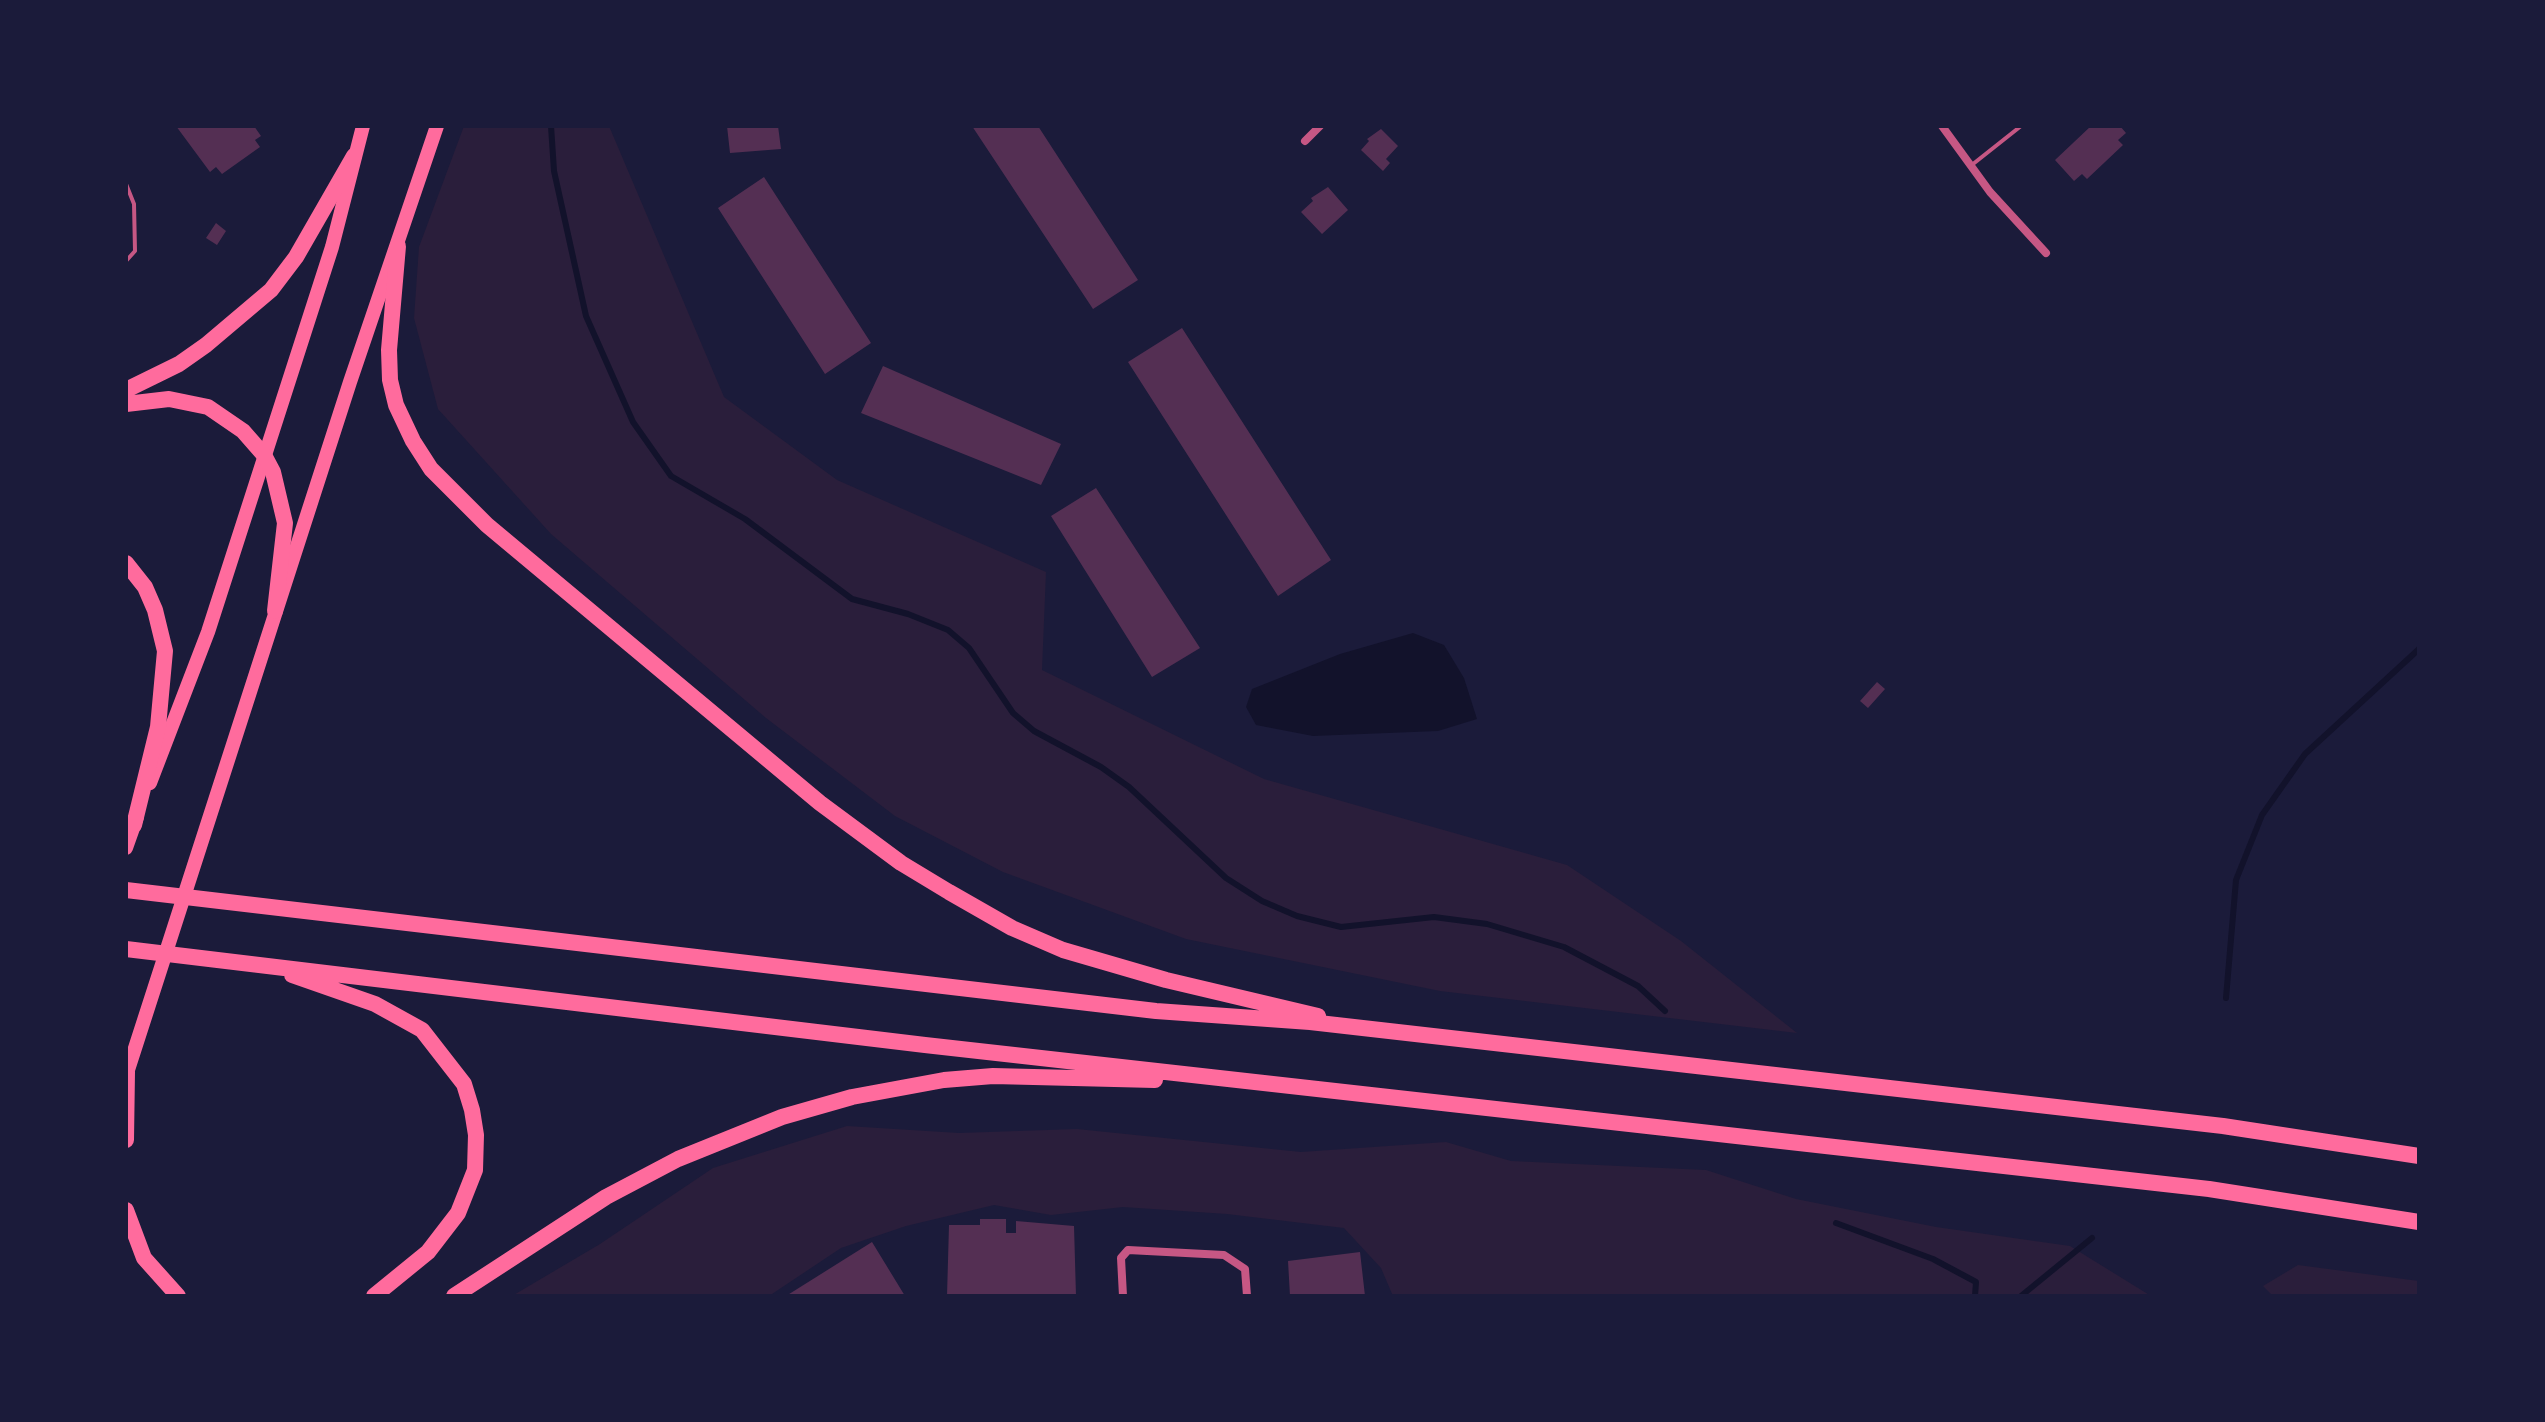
<!DOCTYPE html>
<html>
<head>
<meta charset="utf-8">
<style>
	body { margin:0 }
	#map { position:relative; width:2545px; height:1422px; overflow:hidden; background:#1b1b3a; font-family:"Work Sans",sans-serif }
	canvas { display:block }
	.frame { position:absolute; inset:0; border:128px solid #1b1b3a; pointer-events:none }
</style>
</head>
<body>
<div id="map">
<canvas width="2545" height="1422"></canvas>
<div class="frame"></div>
</div>
<script>
const ctx = document.querySelector('canvas').getContext('2d');
ctx.lineJoin = 'round';
function fill(path, color) { ctx.fillStyle = color; ctx.fill(path, 'evenodd'); }
const shape = rows => new Path2D(rows.map(r => 'M' + r).join(''));
function trace(path, color, width, dash) { ctx.strokeStyle = color; ctx.lineWidth = width; ctx.lineCap = dash ? 'butt' : 'round'; ctx.setLineDash(dash || []); ctx.stroke(path); }
const green = shape([
	[464,126,609,126,724,397,837,480,1046,572,1042,670,1264,779,1567,865,1681,941,1797,1033,1440,991,1186,939,1003,872,895,816,766,718,551,534,438,409,414,318,419,247],
	[847,1126,959,1133,1077,1129,1301,1152,1446,1142,1511,1161,1706,1170,1796,1199,1936,1227,2070,1246,2151,1296,1393,1296,1381,1268,1344,1228,1227,1214,1123,1207,1051,1215,994,1205,906,1226,841,1248,769,1296,512,1296,600,1244,713,1168],
	[2298,1265,2419,1281,2419,1296,2273,1296,2263,1286]
]);
const water = shape([
	[1413,633,1444,645,1464,678,1477,719,1438,731,1313,736,1256,725,1246,707,1252,689,1340,654]
]);
const stream = shape([
	[551,126,554,171,586,316,633,422,671,476,745,519,852,599,908,614,948,630,969,648,1013,713,1034,731,1101,767,1129,787,1226,878,1262,901,1297,916,1341,927,1434,917,1487,924,1564,947,1638,986,1665,1011],
	[2226,998,2236,880,2262,815,2305,754,2419,649],
	[1836,1223,1933,1259,1976,1282,1975,1296],
	[2021,1296,2092,1238]
]);
const building = shape([
	[176,126,254,126,261,136,255,140,260,147,222,174,216,167,210,172],
	[727,126,778,126,781,149,730,153],
	[972,126,1038,126,1138,280,1093,309],
	[2091,126,2120,126,2126,133,2118,140,2123,145,2087,179,2082,174,2074,181,2055,160],
	[1381,129,1398,146,1386,159,1390,163,1383,171,1361,150,1369,141,1367,139],
	[764,177,871,343,825,374,718,208],
	[1328,187,1348,210,1322,234,1301,212,1313,201,1311,198],
	[216,223,226,231,217,245,206,238],
	[1182,328,1331,560,1278,596,1128,362],
	[883,366,1061,444,1041,485,861,413],
	[1096,488,1200,648,1152,677,1051,516],
	[1877,682,1885,689,1868,708,1860,701],
	[980,1219,1006,1219,1006,1233,1016,1233,1016,1221,1074,1226,1076,1296,947,1296,949,1225,980,1225],
	[872,1242,905,1296,786,1296],
	[1360,1252,1365,1296,1290,1296,1288,1261]
]);
const service = shape([
	[1973,164,2021,126],
	[126,184,134,204,135,251,126,261]
]);
const minor = shape([
	[1942,126,1990,192,2046,253],
	[1305,141,1320,126],
	[1123,1296,1121,1258,1128,1250,1224,1255,1245,1269,1247,1296]
]);
const primary = shape([
	[150,783,208,632,332,247,363,126],
	[126,848,137,817],
	[126,1076,350,382,437,126]
]);
const motorway = shape([
	[398,246,389,350,390,380,396,405,413,441,431,469,487,525,820,803,901,863,949,892,1012,928,1063,950,1166,980,1318,1016],
	[126,390,179,364,206,345,271,290,296,257,354,156],
	[126,404,169,399,208,407,243,431,264,455,273,472,285,523,275,611],
	[126,563,145,587,155,610,165,651,158,727,134,825],
	[126,890,1156,1011,1310,1022,2223,1126,2419,1156],
	[126,949,925,1045,2209,1189,2419,1222],
	[292,975,375,1004,422,1030,464,1084,472,1110,476,1135,475,1170,458,1213,428,1252,374,1296],
	[126,1140,127,1072],
	[126,1210,144,1258,178,1296],
	[454,1296,606,1197,678,1159,782,1117,852,1097,944,1080,993,1076,1155,1080]
]);
fill(green, '#2a1e3b');
fill(water, '#12122b');
trace(stream, '#12122b', 6);
fill(building, '#542f53');
trace(service, '#c65784', 4);
trace(minor, '#c65784', 8);
trace(primary, '#ff6b9d', 14);
trace(motorway, '#ff6b9d', 16);
</script>
</body>
</html>
